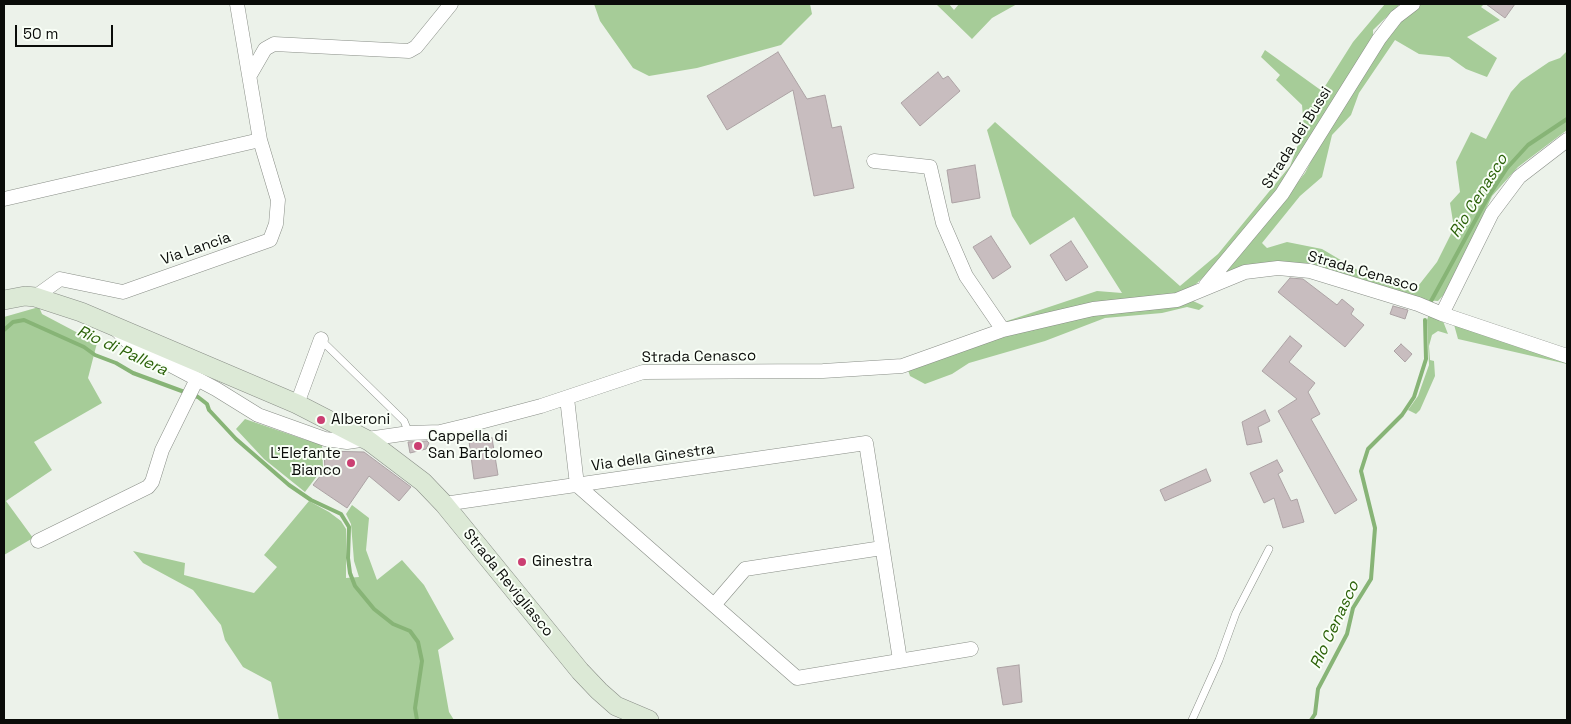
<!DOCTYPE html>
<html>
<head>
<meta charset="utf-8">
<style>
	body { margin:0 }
	#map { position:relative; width:1571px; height:724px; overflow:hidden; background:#ecf2ea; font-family:"Space Grotesk",sans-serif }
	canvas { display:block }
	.frame { position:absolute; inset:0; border:5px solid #0a0c09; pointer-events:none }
	.scale { position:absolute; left:15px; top:25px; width:98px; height:22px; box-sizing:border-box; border:2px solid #0a0c09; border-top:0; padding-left:6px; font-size:15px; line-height:18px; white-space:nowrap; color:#0a0c09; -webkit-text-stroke:4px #f9fff7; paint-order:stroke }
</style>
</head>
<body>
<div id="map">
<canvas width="1571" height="724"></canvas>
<div class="frame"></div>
<div class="scale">50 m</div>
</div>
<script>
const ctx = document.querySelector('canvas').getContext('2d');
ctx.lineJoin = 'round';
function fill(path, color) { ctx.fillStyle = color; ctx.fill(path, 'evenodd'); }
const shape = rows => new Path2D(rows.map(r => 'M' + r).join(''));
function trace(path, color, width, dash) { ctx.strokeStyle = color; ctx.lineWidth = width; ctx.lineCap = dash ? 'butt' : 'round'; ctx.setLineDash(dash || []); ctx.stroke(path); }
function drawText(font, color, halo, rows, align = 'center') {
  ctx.font = font + ' "Space Grotesk",sans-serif'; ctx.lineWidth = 4; ctx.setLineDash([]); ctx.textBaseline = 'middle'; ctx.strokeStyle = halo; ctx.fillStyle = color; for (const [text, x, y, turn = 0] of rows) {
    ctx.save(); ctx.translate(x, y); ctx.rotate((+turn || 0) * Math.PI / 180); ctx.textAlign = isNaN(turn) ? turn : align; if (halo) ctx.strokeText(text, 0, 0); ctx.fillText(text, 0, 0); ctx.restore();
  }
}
const green = shape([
	[594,4,810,4,812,14,781,45,697,68,649,76,633,68,600,21],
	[936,4,949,4,954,10,959,4,1017,4,992,18,972,39],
	[1385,4,1400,4,1373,30,1373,37,1280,192,1225,257,1196,284,1177,295,1008,327,1007,321,1097,291,1122,293,1074,217,1030,245,1012,216,987,130,995,122,1180,286,1218,254,1290,166,1304,129,1302,105,1276,80,1280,75,1261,57,1265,50,1322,91,1353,42],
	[1421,4,1484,4,1481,7,1500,20,1467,37,1497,58,1487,77,1466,69,1449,57,1419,54,1395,40,1359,93,1351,115,1332,135,1322,177,1300,196,1262,243,1267,248,1287,242,1322,249,1378,282,1415,290,1437,262,1454,228,1450,203,1460,192,1456,162,1471,132,1486,139,1511,92,1521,81,1549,62,1560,58,1567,51,1567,130,1518,167,1492,196,1449,289,1438,301,1423,300,1312,267,1224,274,1305,173,1325,134,1381,44,1400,20],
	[1193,301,1204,306,1199,310,1187,307,1162,313,1105,318,1045,341,969,363,952,374,925,384,910,376,908,370,1006,334,1094,312],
	[39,307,42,314,97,343,88,378,102,403,34,442,52,470,6,501,33,538,4,555,4,317],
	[1430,311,1441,316,1448,334,1438,331,1432,335,1429,346,1430,360,1434,361,1435,376,1420,410,1416,414,1408,410,1418,396,1429,365,1427,320],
	[1453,321,1567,361,1567,364,1458,339],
	[245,419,306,440,322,442,323,468,305,492,264,459,236,429],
	[309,501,329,512,341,521,346,529,346,578,359,577,354,561,351,524,346,514,352,505,369,518,366,550,377,580,402,560,424,585,454,639,438,650,449,712,454,720,279,720,271,682,243,667,225,640,221,625,193,590,143,563,133,551,185,563,184,575,254,593,277,567,264,555]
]);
const stream = shape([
	[1430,303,1488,197,1507,168,1528,145,1567,119],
	[4,330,13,322,24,320,84,347,95,355,116,363,133,373,198,397,207,404,209,410,236,439,289,485,311,500,341,514,349,527,348,558,350,573,355,586,374,609,393,624,410,631,418,642,422,661,415,708,417,720],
	[1311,720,1315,714,1318,689,1347,634,1353,608,1371,579,1375,528,1361,471,1368,449,1402,415,1414,397,1426,359,1425,320]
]);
const building = shape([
	[1486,4,1515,4,1505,18,1486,4],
	[778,52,807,99,825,95,832,128,841,126,854,188,814,196,793,90,727,130,707,96,778,52],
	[938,72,943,79,948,76,960,91,920,126,901,103,938,72],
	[975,165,980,198,952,203,947,170,975,165],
	[991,236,1011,267,993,279,973,247,991,236],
	[1071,241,1088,267,1066,281,1050,255,1071,241],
	[1290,278,1303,279,1337,305,1342,299,1354,309,1351,314,1364,325,1345,347,1278,292,1290,278],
	[1393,306,1408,310,1405,319,1390,314,1393,306],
	[1290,336,1302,346,1289,362,1315,383,1308,392,1320,414,1311,419,1357,500,1335,514,1278,411,1297,399,1262,371,1290,336],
	[1401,344,1412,354,1405,362,1394,351,1401,344],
	[1265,410,1270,421,1258,427,1262,442,1247,445,1242,422,1265,410],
	[492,438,498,475,474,479,469,441,492,438],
	[427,441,429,443,426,449,410,453,408,442,427,441],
	[324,451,364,452,411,487,399,501,369,476,347,508,313,485,325,470,324,451],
	[1277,460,1283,471,1278,474,1291,501,1297,499,1304,522,1283,528,1274,498,1264,503,1250,473,1277,460],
	[1206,469,1211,481,1165,501,1160,490,1206,469],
	[1019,665,1022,702,1003,705,997,668,1019,665]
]);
const lane = shape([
	[321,340,404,421,409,433],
	[1192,720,1219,660,1236,613,1269,549]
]);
const street = shape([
	[237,4,260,140],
	[250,75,265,49,274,44,409,51,416,47,451,4],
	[874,161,930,167,943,223,966,276,1003,330],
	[4,199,260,140,278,200,276,224,270,240,123,292,60,279,35,297],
	[1206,285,1282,194,1379,39,1396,17,1413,4],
	[1442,314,1492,213,1519,177,1567,140],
	[116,329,129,343,216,389,258,415,325,439,347,442,409,433,440,432,469,425,541,406,643,372,823,371,902,366,1003,330,1093,309,1177,300,1245,272,1278,268,1310,271,1418,304,1442,314,1567,356],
	[567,398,577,485,797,678,971,649],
	[297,404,321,339],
	[444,504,866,443,900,660],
	[38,541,148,487,152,482,162,450,197,379],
	[714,605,745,569,882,548]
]);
const secondary = shape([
	[4,300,25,296,35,297,81,312,297,404,369,441,423,482,444,504,580,671,599,691,616,706,649,720]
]);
const markers = [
	[321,420,5,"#cb3f72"],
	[418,446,5,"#cb3f72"],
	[351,463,5,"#cb3f72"],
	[522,562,5,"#cb3f72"]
];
const streetNames = [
	["Strada dei Bussi",1297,138,-58],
	["Via Lancia",196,249,-19],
	["Strada Cenasco",1363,272,16],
	["Strada Cenasco",699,357,-1],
	["Via della Ginestra",653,458,-8],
	["Strada Revigliasco",508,583,51]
];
const poiNames = [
	["Alberoni",331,420],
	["Cappella di",428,437],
	["San Bartolomeo",428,454],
	["L'Elefante",341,454,"right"],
	["Bianco",341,471,"right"],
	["Ginestra",532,562]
];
const waterNames = [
	["Rio Cenasco",1479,196,-58],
	["Rio di Pallera",122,351,25],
	["RIo Cenasco",1335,625,-65]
];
fill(green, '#a6cc98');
trace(stream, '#87b476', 4);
fill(building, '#c8bdbf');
trace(building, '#aca2a4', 1);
trace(lane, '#898e87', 8);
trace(street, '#898e87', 15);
trace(secondary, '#898e87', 20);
trace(lane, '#fff', 7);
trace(street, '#fff', 14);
trace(secondary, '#dce9d6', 19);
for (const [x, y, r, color] of markers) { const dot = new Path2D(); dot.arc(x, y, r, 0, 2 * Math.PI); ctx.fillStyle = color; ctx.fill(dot); trace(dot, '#f9fff7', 2); }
drawText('15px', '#0a0c09', '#f9fff7', streetNames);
drawText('15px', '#0a0c09', '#f9fff7', poiNames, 'left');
drawText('italic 16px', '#2a6107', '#f9fff7', waterNames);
</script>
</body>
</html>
